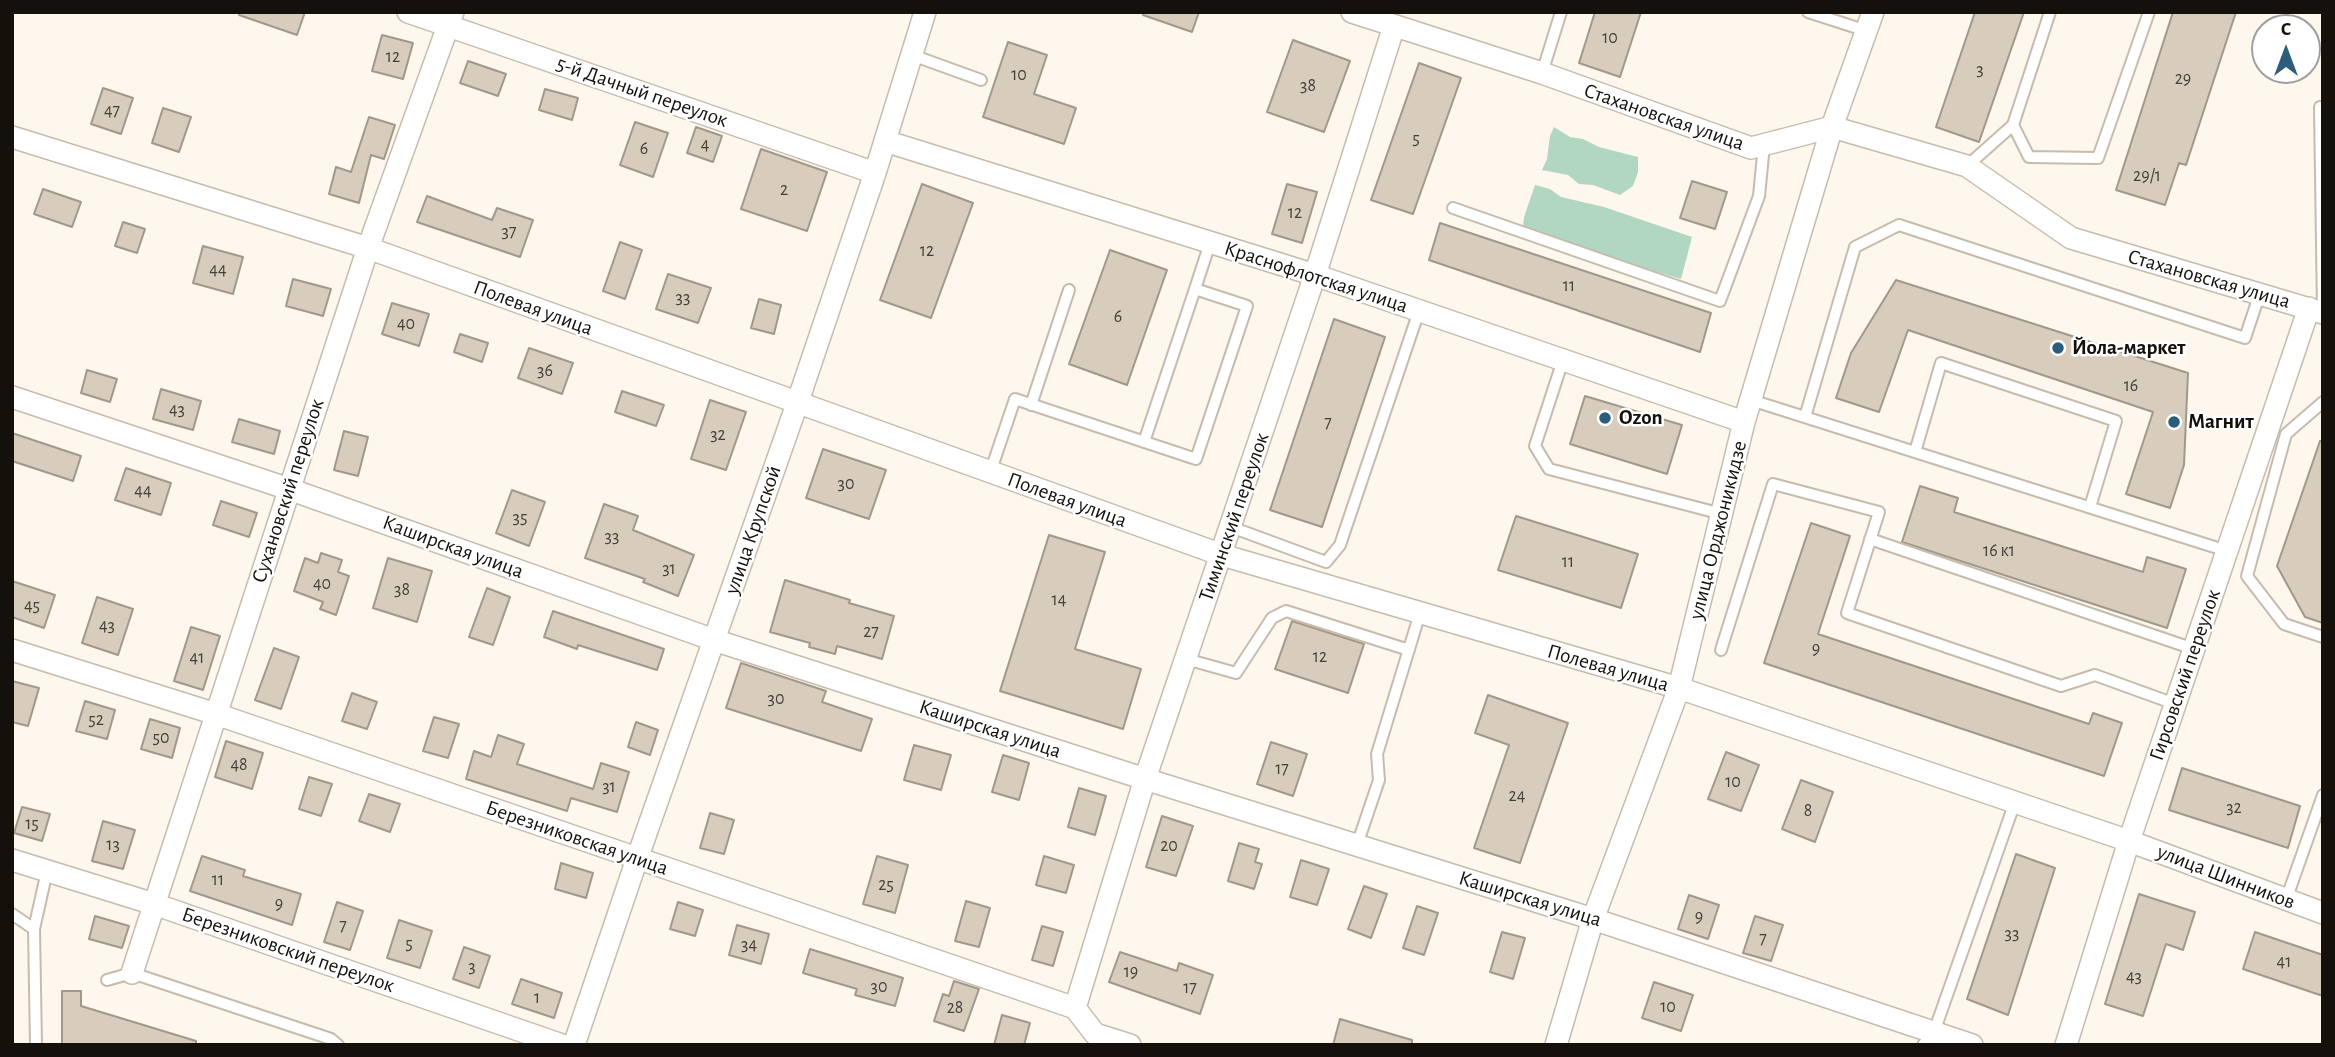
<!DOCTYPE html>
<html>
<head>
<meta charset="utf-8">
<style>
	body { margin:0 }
	#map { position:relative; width:2335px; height:1057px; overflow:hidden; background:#fef7ee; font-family:"Alegreya Sans",sans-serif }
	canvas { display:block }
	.frame { position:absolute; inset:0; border:14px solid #14100b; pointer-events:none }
	.north { position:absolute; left:2251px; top:14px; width:70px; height:70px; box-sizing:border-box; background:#fff; border:2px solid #a19f9d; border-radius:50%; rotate:0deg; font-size:19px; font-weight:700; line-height:28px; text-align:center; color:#14100b }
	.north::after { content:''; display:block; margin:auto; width:24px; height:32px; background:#2c5d7b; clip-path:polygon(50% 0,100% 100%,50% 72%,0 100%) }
</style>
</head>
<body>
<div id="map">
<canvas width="2335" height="1057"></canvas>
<div class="frame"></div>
<div class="north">С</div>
</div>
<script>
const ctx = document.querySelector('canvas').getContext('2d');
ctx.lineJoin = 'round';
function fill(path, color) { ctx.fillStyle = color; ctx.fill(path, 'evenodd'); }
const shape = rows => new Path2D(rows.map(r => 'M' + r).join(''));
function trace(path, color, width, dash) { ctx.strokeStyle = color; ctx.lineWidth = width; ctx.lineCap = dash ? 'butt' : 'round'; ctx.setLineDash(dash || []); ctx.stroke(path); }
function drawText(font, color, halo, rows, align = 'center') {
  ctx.font = font + ' "Alegreya Sans",sans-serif'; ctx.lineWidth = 5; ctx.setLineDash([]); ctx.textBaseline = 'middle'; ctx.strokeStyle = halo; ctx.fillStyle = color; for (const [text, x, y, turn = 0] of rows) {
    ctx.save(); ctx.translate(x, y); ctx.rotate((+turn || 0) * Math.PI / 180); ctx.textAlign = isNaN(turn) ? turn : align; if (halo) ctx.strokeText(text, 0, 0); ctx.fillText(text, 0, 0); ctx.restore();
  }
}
const green = shape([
	[1554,127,1570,137,1583,139,1599,147,1638,157,1638,172,1633,186,1620,195,1593,185,1579,184,1568,175,1542,170,1547,159,1550,136],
	[1535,185,1550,189,1561,197,1604,207,1692,237,1681,279,1599,255,1523,227,1524,217]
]);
const building = shape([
	[240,12,305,12,297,35,239,15,240,12],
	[1144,12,1199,12,1192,32,1143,15,1144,12],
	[1595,12,1641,12,1620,77,1579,63,1595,12],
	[1975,12,2024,12,1979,142,1936,127,1975,12],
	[2173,12,2236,12,2186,165,2179,163,2165,205,2116,190,2173,12],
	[382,35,413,43,403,79,372,71,382,35],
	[1293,40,1350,61,1324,132,1267,112,1293,40],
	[1008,42,1047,55,1034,94,1076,108,1064,144,983,117,1008,42],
	[468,61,506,74,498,96,460,83,468,61],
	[1419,63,1461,78,1413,214,1371,200,1419,63],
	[103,88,133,98,121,134,91,124,103,88],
	[545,89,578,98,572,120,539,110,545,89],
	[163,108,191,117,179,152,152,143,163,108],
	[369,117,395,125,384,159,371,155,359,203,329,194,336,167,351,172,369,117],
	[635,122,668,133,653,177,620,165,635,122],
	[696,127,722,136,713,162,687,153,696,127],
	[761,149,827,172,807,231,741,209,761,149],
	[1692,181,1727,192,1715,229,1680,218,1692,181],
	[922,184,973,203,931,318,880,300,922,184],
	[1287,184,1317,192,1302,243,1272,234,1287,184],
	[43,189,81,202,72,227,34,214,43,189],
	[427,196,492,220,497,208,533,220,520,257,417,222,427,196],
	[123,222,145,229,137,253,115,246,123,222],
	[1440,223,1711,313,1700,352,1429,260,1440,223],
	[620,242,642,250,625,299,603,291,620,242],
	[203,246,243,257,233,294,193,283,203,246],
	[1110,250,1167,270,1127,385,1069,364,1110,250],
	[668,274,711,288,698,323,656,309,668,274],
	[293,279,331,289,323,316,286,306,293,279],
	[1896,280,2188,373,2184,465,2170,508,2126,494,2153,412,1908,330,1879,412,1836,398,1851,353,1896,280],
	[759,299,781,305,774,334,751,328,759,299],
	[392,303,429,314,419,346,382,334,392,303],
	[1334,319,1385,337,1322,527,1270,510,1334,319],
	[460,334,488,343,482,362,454,352,460,334],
	[529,348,573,363,562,394,518,378,529,348],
	[87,370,117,379,110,402,81,393,87,370],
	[161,389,201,401,193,430,153,419,161,389],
	[622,391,664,405,656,426,615,412,622,391],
	[1585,396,1682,425,1667,474,1570,444,1585,396],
	[710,400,746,412,726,470,691,459,710,400],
	[239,419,280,431,274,454,232,442,239,419],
	[344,431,368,437,358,476,334,470,344,431],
	[12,433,81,456,73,481,12,461,12,433],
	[2320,441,2323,441,2323,623,2305,617,2277,566,2320,441],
	[823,449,886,470,869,519,806,498,823,449],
	[126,468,171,483,161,515,115,500,126,468],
	[1920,486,1958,498,1954,512,2143,572,2147,557,2186,569,2167,628,1902,542,1920,486],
	[512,490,545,502,529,546,496,533,512,490],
	[221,501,257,513,249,537,213,525,221,501],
	[604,504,638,516,633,530,694,555,678,596,643,582,645,579,585,558,604,504],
	[1516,516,1638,554,1621,608,1498,570,1516,516],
	[1811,523,1850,536,1818,634,2089,724,2093,713,2122,723,2104,776,1764,663,1811,523],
	[1049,535,1105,552,1075,649,1141,669,1123,729,1000,691,1049,535],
	[321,553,342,560,338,572,349,576,336,615,320,609,323,602,294,591,305,558,318,563,321,553],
	[388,558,432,571,417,622,373,608,388,558],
	[785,580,850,600,849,603,894,616,882,659,837,646,835,654,809,647,810,643,770,632,785,580],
	[12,581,55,595,44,628,12,617,12,581],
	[487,588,510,597,493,645,469,637,487,588],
	[97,597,133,609,118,655,82,643,97,597],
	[553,611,664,649,657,670,578,645,577,649,544,637,553,611],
	[1292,621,1364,644,1348,693,1275,669,1292,621],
	[191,627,220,636,203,690,174,681,191,627],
	[274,648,299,657,281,709,255,700,274,648],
	[741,663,826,691,822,702,872,719,861,751,726,708,741,663],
	[12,681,39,688,28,726,12,722,12,681],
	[352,693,377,702,367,729,342,721,352,693],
	[1488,695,1568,723,1520,863,1474,848,1509,745,1475,733,1488,695],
	[85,701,115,710,107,739,76,731,85,701],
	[434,717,459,724,448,758,423,751,434,717],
	[150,719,180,728,172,758,141,749,150,719],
	[636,722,658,730,650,755,628,747,636,722],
	[498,735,524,744,517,764,593,789,601,763,629,772,617,812,571,798,567,811,466,779,474,751,491,757,498,735],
	[226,741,263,753,252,789,215,777,226,741],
	[1271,742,1307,754,1293,796,1257,784,1271,742],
	[914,745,951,755,941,790,904,780,914,745],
	[1726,752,1759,765,1741,811,1708,799,1726,752],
	[1003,755,1029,763,1019,800,992,792,1003,755],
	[2182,768,2300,806,2288,848,2169,810,2182,768],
	[309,777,332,784,321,816,299,809,309,777],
	[1801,780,1833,792,1815,842,1782,829,1801,780],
	[1079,788,1106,796,1095,835,1068,827,1079,788],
	[369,794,400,804,390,832,359,821,369,794],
	[22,807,50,814,42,841,14,833,22,807],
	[710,813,734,820,724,854,700,848,710,813],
	[1162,816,1193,826,1176,876,1146,867,1162,816],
	[103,821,135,830,123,869,92,861,103,821],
	[1239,843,1259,849,1255,862,1262,864,1254,889,1228,881,1239,843],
	[2016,854,2055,868,2008,1015,1967,999,2016,854],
	[202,856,245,870,243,876,301,894,292,925,190,891,202,856],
	[877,856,908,865,895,913,863,904,877,856],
	[1044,856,1074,865,1066,893,1036,885,1044,856],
	[1301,860,1329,869,1317,905,1290,897,1301,860],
	[561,863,593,873,586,898,555,889,561,863],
	[1364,886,1387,894,1371,938,1348,929,1364,886],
	[2139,894,2195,912,2183,950,2166,944,2143,1016,2105,1004,2139,894],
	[1689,895,1719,905,1708,939,1678,929,1689,895],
	[966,901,990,908,979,947,955,941,966,901],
	[337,902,363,911,350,950,324,942,337,902],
	[678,902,703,910,695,936,670,929,678,902],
	[1417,906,1438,913,1424,955,1403,948,1417,906],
	[95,916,129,926,122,948,89,939,95,916],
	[1755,916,1783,925,1771,961,1743,953,1755,916],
	[399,920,432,931,420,968,387,958,399,920],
	[737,925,769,934,761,964,729,955,737,925],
	[1042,926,1063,932,1053,966,1032,960,1042,926],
	[1502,932,1525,938,1513,979,1490,972,1502,932],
	[2255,932,2323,955,2323,996,2243,969,2255,932],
	[464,947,490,956,479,988,453,979,464,947],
	[810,949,903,978,895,1006,855,995,857,989,803,973,810,949],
	[1120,952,1177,971,1179,963,1213,975,1200,1014,1109,982,1120,952],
	[521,979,562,993,554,1018,512,1004,521,979],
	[954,981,979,989,964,1031,934,1021,943,994,949,996,954,981],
	[1654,982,1693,995,1681,1031,1642,1018,1654,982],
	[62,991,81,991,81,1006,196,1041,196,1045,62,1045,62,991],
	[1002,1015,1030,1023,1024,1045,994,1045,1002,1015],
	[1340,1019,1412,1040,1412,1045,1333,1045,1340,1019]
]);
const lane = shape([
	[1808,12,1867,31],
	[912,55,981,80],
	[1542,73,1561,12],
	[2320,107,2323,313],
	[2013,125,2029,157,2098,158,2149,12],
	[1967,166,2013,125,2050,12],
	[1453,208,1720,301,1759,196,1764,145],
	[1563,360,1535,446,1549,469,1722,514],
	[1751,400,2227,551],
	[2323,402,2286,434,2247,576,2284,624,2323,637],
	[1031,405,1069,290],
	[1805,417,1855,247,1899,225,2245,338,2260,293],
	[1144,442,1195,289],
	[1915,452,1941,363,2116,421,2090,507],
	[990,473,1015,399,1196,459,1247,306,1195,289,1210,243],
	[1231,527,1326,562,1340,545,1419,311],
	[1870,539,2194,649],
	[1721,650,1773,484,1879,512,1847,613,2061,686,2095,675,2175,704],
	[1186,659,1236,673,1272,618,1286,611,1409,650],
	[1357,845,1379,780,1377,754,1420,613],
	[2286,900,2323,795],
	[12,914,34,929,36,1045],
	[34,929,47,871],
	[107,980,132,973,331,1039,338,1045],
	[1923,1045,1934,1032,2015,802]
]);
const street = shape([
	[408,12,875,173],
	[1352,12,1542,73,1751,148,1832,127,1967,166,2071,238,2323,313],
	[12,137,368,248,1222,555,1679,688,2129,841,2323,913],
	[885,141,1315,275,1744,422],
	[12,397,289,489,714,640,1145,779,1593,919,1972,1045],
	[12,650,216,714,1075,1008,1095,1034,1130,1045],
	[12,860,154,904,562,1045],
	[132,973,368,248,453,12],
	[1075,1008,1145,779,1315,275,1394,26],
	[574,1045,637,859,797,404,875,173,925,12],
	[1556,1045,1593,919,1679,688,1744,422,1832,127,1873,12],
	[2066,1045,2129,841,2309,308]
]);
const markers = [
	[2058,348,7,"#2c5d7b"],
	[1605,418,7,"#2c5d7b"],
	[2174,422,7,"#2c5d7b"]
];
const numberNames = [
	["10",1610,38],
	["12",393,57],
	["3",1980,70],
	["10",1019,75],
	["29",2183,79],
	["38",1308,86],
	["47",112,111],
	["5",1416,139],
	["4",705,145],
	["6",644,149],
	["29/1",2147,176],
	["2",784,190],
	["12",1295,213],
	["37",509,232],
	["12",927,251],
	["44",218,270],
	["11",1569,286],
	["33",683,298],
	["6",1118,317],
	["40",406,324],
	["36",545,371],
	["16",2131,386],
	["43",177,410],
	["7",1328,423],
	["32",718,435],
	["30",846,484],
	["44",143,491],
	["35",520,518],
	["33",612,537],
	["16 к1",1999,551],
	["11",1568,562],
	["31",669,569],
	["40",322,584],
	["38",402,590],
	["14",1059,600],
	["45",32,606],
	["43",107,626],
	["27",871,632],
	["9",1816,649],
	["12",1320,657],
	["41",197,658],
	["30",776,699],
	["52",96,720],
	["50",161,738],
	["48",239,765],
	["17",1282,769],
	["10",1733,782],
	["31",609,787],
	["24",1517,796],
	["32",2234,808],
	["8",1808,811],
	["15",32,824],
	["13",113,845],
	["20",1169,846],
	["11",218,880],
	["25",886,885],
	["9",279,904],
	["9",1699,917],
	["7",343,926],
	["33",2012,934],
	["7",1763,939],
	["5",409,944],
	["34",749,945],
	["41",2284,962],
	["3",472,967],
	["19",1131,972],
	["43",2134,977],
	["30",879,987],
	["17",1190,988],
	["1",537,998],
	["10",1668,1007],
	["28",955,1008]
];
const streetNames = [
	["5-й Дачный переулок",642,92,19],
	["Стахановская улица",1664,117,19],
	["Краснофлотская улица",1316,277,18],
	["Стахановская улица",2209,279,16],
	["Полевая улица",533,308,20],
	["Сухановский переулок",288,491,-72],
	["Полевая улица",1067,500,20],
	["Тиминский переулок",1234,517,-71],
	["улица Крупской",753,530,-71],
	["улица Орджоникидзе",1718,530,-76],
	["Каширская улица",453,547,20],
	["Полевая улица",1608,668,16],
	["Гирсовский переулок",2185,675,-71],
	["Каширская улица",990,729,18],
	["Березниковская улица",577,838,19],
	["улица Шинников",2226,877,21],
	["Каширская улица",1530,899,17],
	["Березниковский переулок",288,950,19]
];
const poiNames = [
	["Йола-маркет",2072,348],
	["Ozon",1619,418],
	["Магнит",2188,422]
];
fill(green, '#b1d6c1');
fill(building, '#d8ccbd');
trace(building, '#a29789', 2);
trace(lane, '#c7bbad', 14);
trace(street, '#c7bbad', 24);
trace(lane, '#fff', 10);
trace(street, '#fff', 21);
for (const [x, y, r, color] of markers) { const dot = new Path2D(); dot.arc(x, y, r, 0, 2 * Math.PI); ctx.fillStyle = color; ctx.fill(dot); trace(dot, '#fff', 2.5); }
drawText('18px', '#453f38', null, numberNames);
drawText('21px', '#14100b', '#fff', streetNames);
drawText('bold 21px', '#14100b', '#fff', poiNames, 'left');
</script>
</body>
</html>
